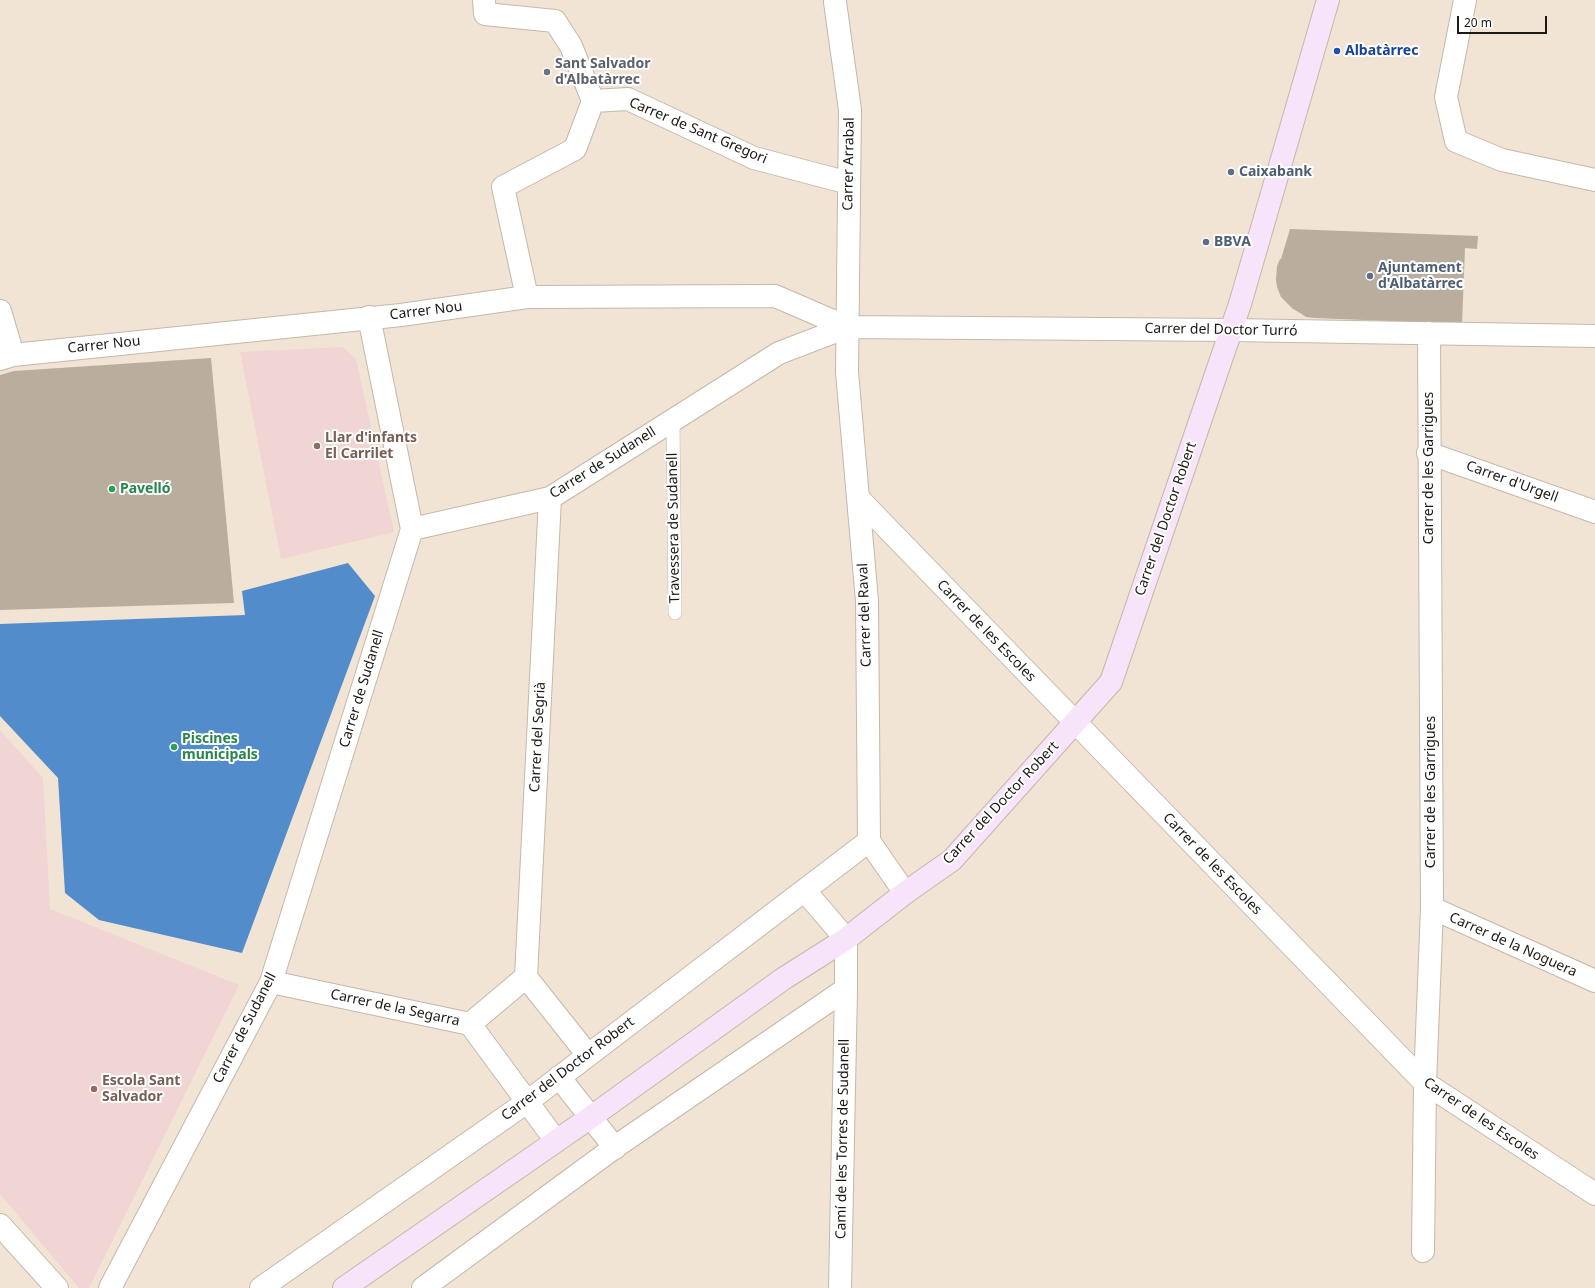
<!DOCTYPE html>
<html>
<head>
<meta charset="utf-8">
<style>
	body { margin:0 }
	#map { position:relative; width:1595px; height:1288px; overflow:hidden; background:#f1e4d5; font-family:"Noto Sans",sans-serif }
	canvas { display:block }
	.scale { position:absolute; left:1457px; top:16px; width:90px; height:18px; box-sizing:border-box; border:2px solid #1c1812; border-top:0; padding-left:5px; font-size:12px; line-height:14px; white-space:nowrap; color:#1c1812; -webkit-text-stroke:3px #fff; paint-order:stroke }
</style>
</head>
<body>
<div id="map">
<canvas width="1595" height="1288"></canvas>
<div class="scale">20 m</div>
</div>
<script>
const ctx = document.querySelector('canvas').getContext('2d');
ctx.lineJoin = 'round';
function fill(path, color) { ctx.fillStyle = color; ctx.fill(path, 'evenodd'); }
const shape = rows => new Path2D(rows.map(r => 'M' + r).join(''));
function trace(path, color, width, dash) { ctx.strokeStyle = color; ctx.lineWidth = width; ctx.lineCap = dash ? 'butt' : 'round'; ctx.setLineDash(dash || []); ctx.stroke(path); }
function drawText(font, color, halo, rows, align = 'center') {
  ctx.font = font + ' "Noto Sans",sans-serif'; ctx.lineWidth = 4; ctx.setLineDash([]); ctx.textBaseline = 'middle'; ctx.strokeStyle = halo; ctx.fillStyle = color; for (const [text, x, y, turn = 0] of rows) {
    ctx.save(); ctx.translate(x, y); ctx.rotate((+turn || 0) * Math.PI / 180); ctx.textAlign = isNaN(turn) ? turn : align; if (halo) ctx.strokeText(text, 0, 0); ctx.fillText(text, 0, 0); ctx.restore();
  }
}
const education = shape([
	[343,347,356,359,394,532,281,559,240,352],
	[0,730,43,778,50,909,239,985,89,1288,79,1288,0,1194]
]);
const water = shape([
	[348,563,375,596,242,953,99,920,65,893,58,778,0,716,0,624,245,615,242,591]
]);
const building = shape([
	[1290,229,1478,236,1477,249,1465,248,1462,324,1315,318,1306,317,1300,313,1293,309,1281,297,1277,287,1276,280,1277,266,1280,259,1281,259],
	[211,358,234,603,0,610,0,375,14,371]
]);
const lane = shape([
	[673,420,675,613]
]);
const street = shape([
	[484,0,485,14,555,21,571,46,593,101,575,149,503,187,527,297],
	[1465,0,1446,97,1456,141,1502,160,1595,180],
	[835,2,850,110,847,372,867,601,869,841,905,893],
	[593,101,628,99,754,158,849,183],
	[0,311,13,355],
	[369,317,412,529],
	[0,359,13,355,401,315,527,297,775,296,847,327],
	[1428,453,1595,512],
	[858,498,1425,1083,1595,1194],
	[1432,908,1595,981],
	[526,977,550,498],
	[271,982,470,1024,556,1141],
	[470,1024,526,977,588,1055],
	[559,1077,615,1148],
	[0,1225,57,1288],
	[1423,1251,1425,1083,1432,908,1429,333],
	[110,1288,271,982,412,529,550,498,779,353,847,327,1231,330,1595,336],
	[261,1288,527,1102,869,841],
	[423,1288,618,1145,846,989,846,939,805,891],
	[840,1288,846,989]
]);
const secondary = shape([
	[344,1288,591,1117,783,979,846,939,905,893,952,860,1111,682,1240,304,1328,0]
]);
const markers = [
	[1337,51,4,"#1a4fb4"],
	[547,72,4,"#6b7280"],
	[1231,172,4,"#5c6f8a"],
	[1206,242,4,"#5c6f8a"],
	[1370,276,4,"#5c6f8a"],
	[317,446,4,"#8d6e63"],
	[112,489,4,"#2e9e5b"],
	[174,747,4,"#2e9e5b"],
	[94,1089,4,"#8d6e63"]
];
const transitNames = [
	["Albatàrrec",1345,51]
];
const worshipNames = [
	["Sant Salvador",555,64],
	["d'Albatàrrec",555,80]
];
const streetNames = [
	["Carrer de Sant Gregori",698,131,23],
	["Carrer Arrabal",849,164,-89],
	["Carrer Nou",426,311,-7],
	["Carrer del Doctor Turró",1221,330,1],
	["Carrer Nou",104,345,-6],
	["Carrer de Sudanell",603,463,-32],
	["Carrer de les Garrigues",1429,468,-90],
	["Carrer d'Urgell",1512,482,20],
	["Carrer del Doctor Robert",1166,519,-71],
	["Travessera de Sudanell",674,528,-91],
	["Carrer del Raval",865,615,-92],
	["Carrer de les Escoles",986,631,46],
	["Carrer de Sudanell",362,689,-73],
	["Carrer del Segrià",538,737,-87],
	["Carrer de les Garrigues",1431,792,-90],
	["Carrer del Doctor Robert",1001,803,-47],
	["Carrer de les Escoles",1212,864,46],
	["Carrer de la Noguera",1513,945,24],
	["Carrer de la Segarra",395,1008,12],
	["Carrer de Sudanell",245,1028,-63],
	["Carrer del Doctor Robert",568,1069,-37],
	["Carrer de les Escoles",1481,1119,34],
	["Camí de les Torres de Sudanell",843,1139,-89]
];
const serviceNames = [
	["Caixabank",1239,172],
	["BBVA",1214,242],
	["Ajuntament",1378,268],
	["d'Albatàrrec",1378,284]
];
const educationNames = [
	["Llar d'infants",325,438],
	["El Carrilet",325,454],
	["Escola Sant",102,1081],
	["Salvador",102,1097]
];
const leisureNames = [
	["Pavelló",120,489],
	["Piscines",182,739],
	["municipals",182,755]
];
fill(education, '#f0d5d4');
fill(water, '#538cca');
fill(building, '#b9ad9e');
trace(lane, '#c4b8a9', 14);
trace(street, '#c4b8a9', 24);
trace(secondary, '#c4b8a9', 24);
trace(lane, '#fff', 13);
trace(street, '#fff', 22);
trace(secondary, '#f7e4fa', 22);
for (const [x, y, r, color] of markers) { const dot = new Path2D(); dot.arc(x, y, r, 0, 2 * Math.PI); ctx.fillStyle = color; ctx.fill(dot); trace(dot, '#fff', 1.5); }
drawText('bold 14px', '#164399', '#fff', transitNames, 'left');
drawText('bold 14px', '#5b616d', '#fff', worshipNames, 'left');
drawText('14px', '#1c1812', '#fff', streetNames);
drawText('bold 14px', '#4e5e75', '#fff', serviceNames, 'left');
drawText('bold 14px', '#785e54', '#fff', educationNames, 'left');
drawText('bold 14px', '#27864d', '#fff', leisureNames, 'left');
</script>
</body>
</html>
